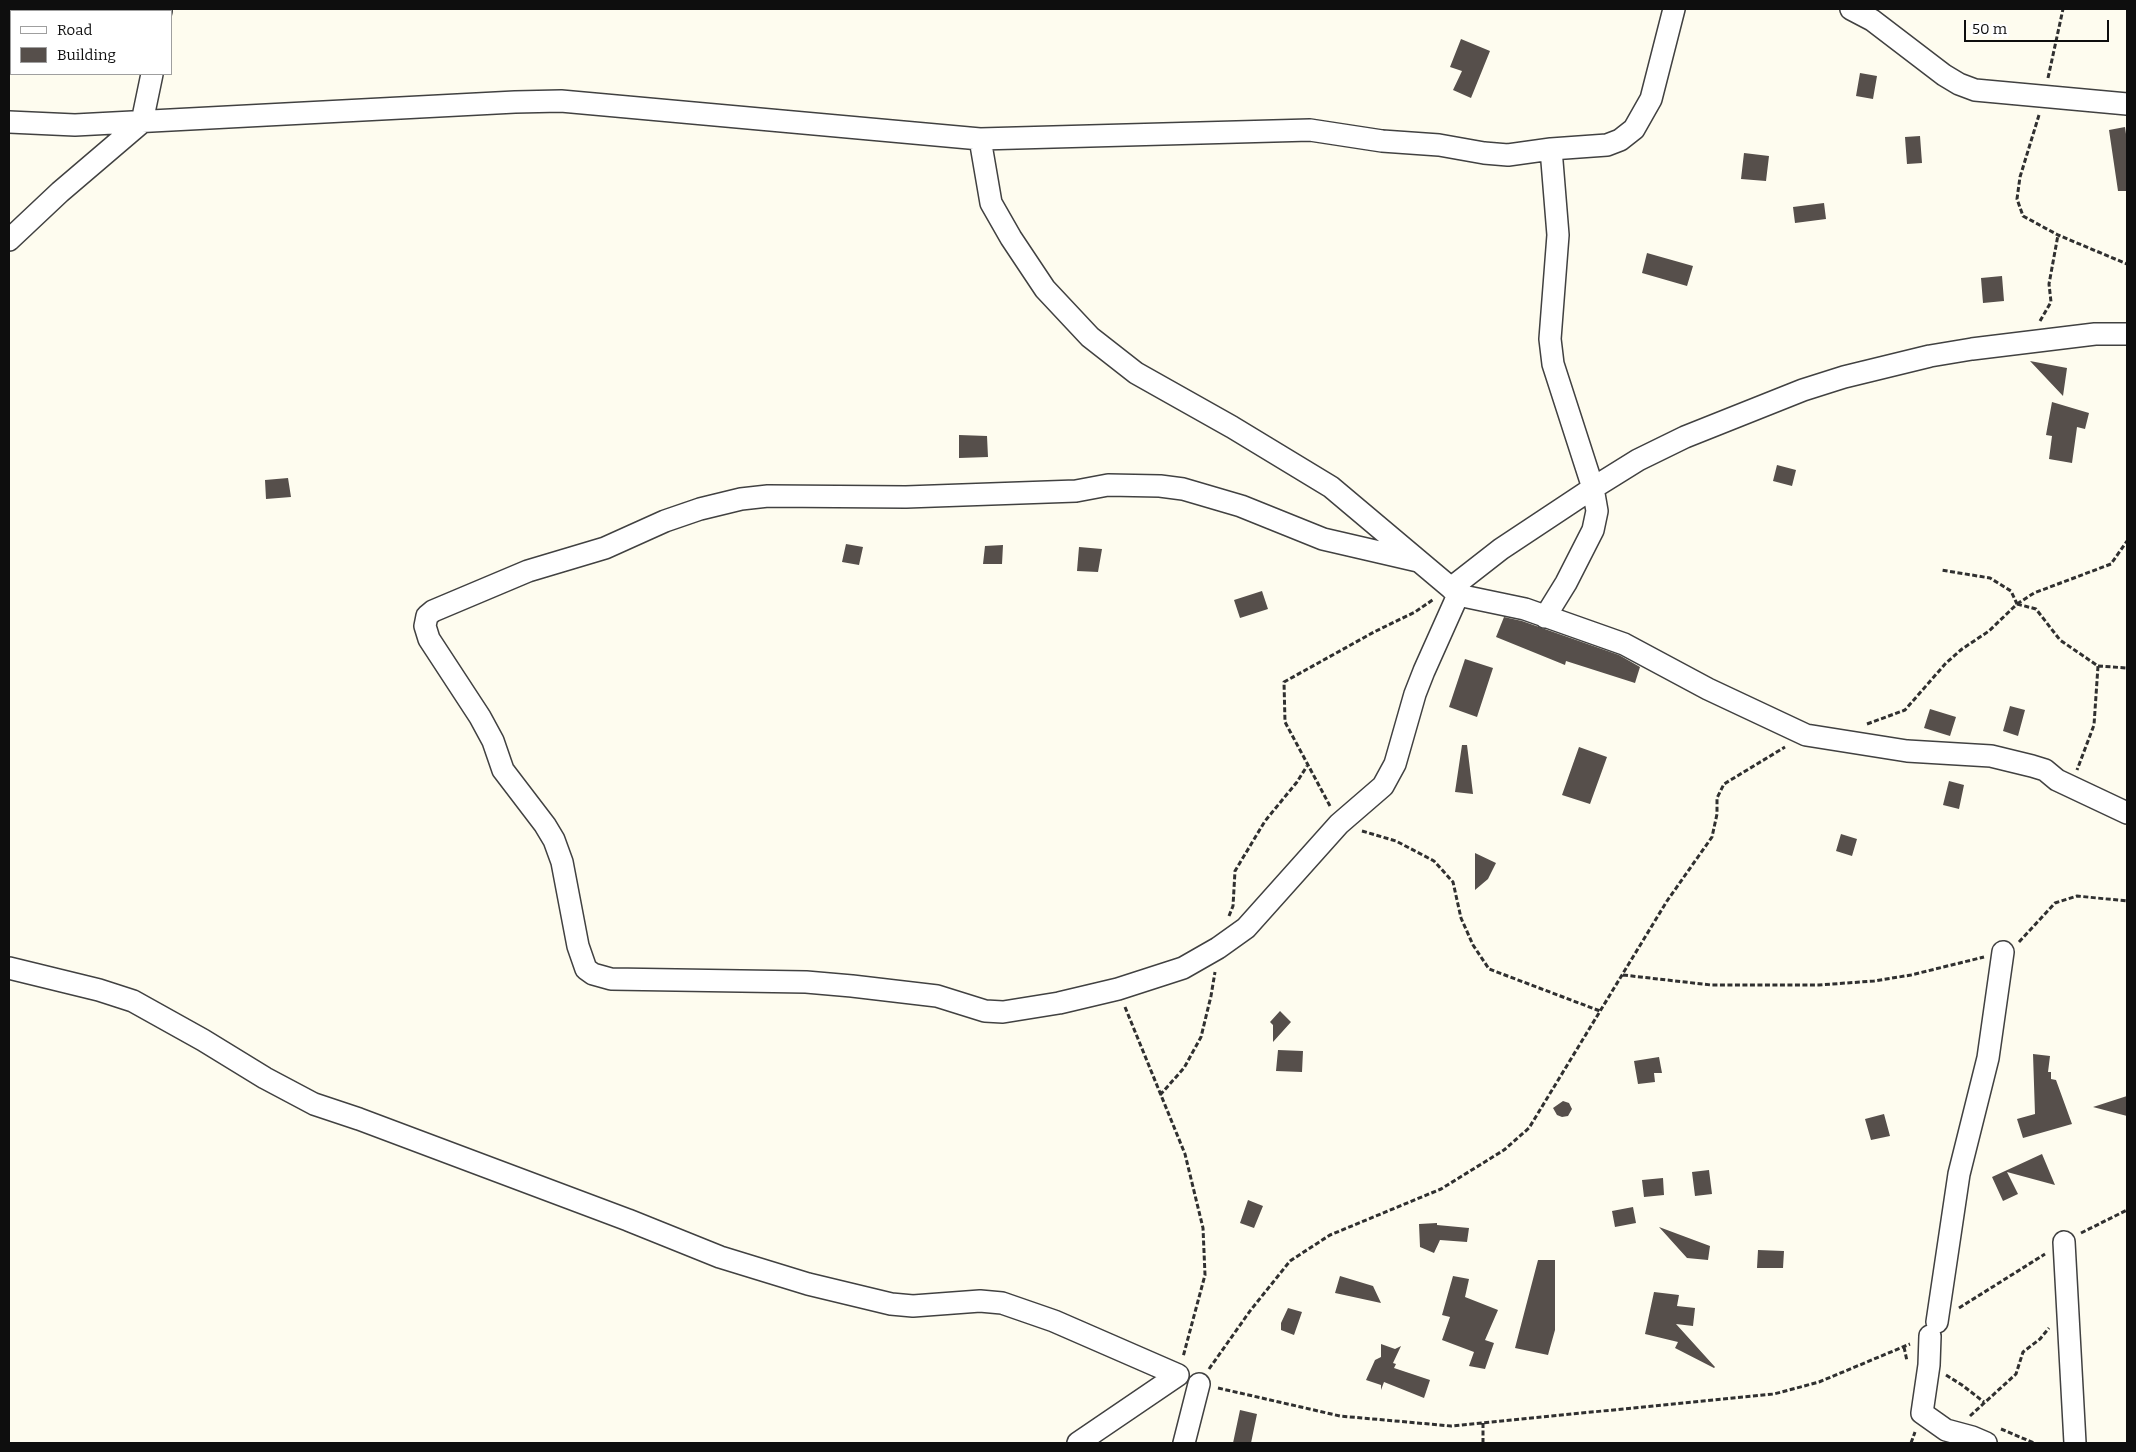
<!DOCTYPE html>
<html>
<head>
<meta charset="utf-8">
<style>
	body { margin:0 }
	#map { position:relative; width:2136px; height:1452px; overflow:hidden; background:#fefcef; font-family:Bitter,serif }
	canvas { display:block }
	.frame { position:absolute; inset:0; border:10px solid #0e0e0e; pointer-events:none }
	.legend { position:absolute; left:10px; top:10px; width:162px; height:65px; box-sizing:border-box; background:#fff; border:1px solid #9f9f9f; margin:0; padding:6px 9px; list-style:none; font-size:15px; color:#0e0e0e }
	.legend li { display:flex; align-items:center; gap:10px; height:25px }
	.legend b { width:25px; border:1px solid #9f9f9f }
	.scale { position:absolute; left:1964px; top:20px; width:145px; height:22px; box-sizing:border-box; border:2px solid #0e0e0e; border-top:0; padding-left:6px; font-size:15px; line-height:18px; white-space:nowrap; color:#0e0e0e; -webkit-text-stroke:4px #fff; paint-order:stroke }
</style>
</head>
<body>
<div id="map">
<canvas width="2136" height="1452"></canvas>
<div class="frame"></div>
<ul class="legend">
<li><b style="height:6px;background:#fff"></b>Road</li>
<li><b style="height:14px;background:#564f4b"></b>Building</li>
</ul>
<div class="scale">50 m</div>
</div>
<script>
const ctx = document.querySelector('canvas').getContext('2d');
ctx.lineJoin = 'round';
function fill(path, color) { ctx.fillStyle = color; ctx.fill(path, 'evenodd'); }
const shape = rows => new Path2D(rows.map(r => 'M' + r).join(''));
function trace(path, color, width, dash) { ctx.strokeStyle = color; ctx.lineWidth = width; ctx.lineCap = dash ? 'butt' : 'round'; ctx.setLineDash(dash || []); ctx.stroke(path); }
const building = shape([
	[1461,39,1490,51,1471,98,1453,90,1462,71,1450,67],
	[1860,73,1877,76,1873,99,1856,96],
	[2125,127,2127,141,2127,191,2118,191,2109,130],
	[1920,136,1922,163,1907,164,1905,137],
	[1744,153,1769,156,1766,181,1741,179],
	[1824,203,1826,219,1795,223,1793,207],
	[1647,253,1693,266,1687,286,1642,273],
	[2002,276,2004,301,1983,303,1981,278],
	[2030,361,2067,368,2063,396],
	[2052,402,2089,413,2085,429,2077,427,2072,463,2049,459,2052,436,2046,435],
	[959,435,987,436,988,457,959,458],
	[1777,465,1796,470,1792,486,1773,481],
	[288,478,291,497,266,499,265,480],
	[846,544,863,547,859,565,842,562],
	[1003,545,1002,564,983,564,985,546],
	[1079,547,1102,549,1098,572,1077,571],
	[1262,591,1268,609,1240,618,1234,600],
	[1504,617,1522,621,1619,655,1640,667,1635,683,1566,661,1565,665,1496,637],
	[1465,659,1493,668,1477,717,1449,707],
	[2010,706,2025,710,2018,736,2003,731],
	[1930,709,1956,717,1950,736,1924,728],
	[1462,745,1467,745,1473,794,1455,792],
	[1579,747,1607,757,1590,804,1562,795],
	[1949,781,1964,785,1959,809,1943,805],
	[1841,834,1857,839,1852,856,1836,851],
	[1475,853,1496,863,1488,879,1475,890],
	[1280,1011,1291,1022,1273,1042,1273,1025,1270,1022],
	[1278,1050,1303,1051,1302,1072,1276,1071],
	[2033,1054,2050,1056,2048,1072,2051,1072,2051,1079,2056,1080,2072,1124,2023,1138,2017,1119,2035,1114],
	[1659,1057,1662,1073,1654,1073,1655,1082,1638,1084,1634,1061],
	[2127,1096,2127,1116,2093,1107],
	[1563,1101,1569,1103,1572,1109,1568,1116,1562,1117,1557,1115,1553,1108],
	[1884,1114,1890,1136,1871,1140,1865,1119],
	[2042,1154,2055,1185,2007,1172,2018,1194,2003,1201,1992,1177],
	[1709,1170,1712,1194,1695,1196,1692,1172],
	[1663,1178,1664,1195,1644,1197,1642,1180],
	[1248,1200,1263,1206,1254,1228,1240,1223],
	[1633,1207,1636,1223,1615,1227,1612,1211],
	[1437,1223,1437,1225,1469,1228,1467,1242,1440,1240,1434,1253,1420,1247,1419,1224],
	[1659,1227,1710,1246,1708,1260,1687,1258],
	[1758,1250,1784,1251,1783,1268,1757,1268],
	[1538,1260,1555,1260,1555,1330,1548,1355,1515,1348],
	[1340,1276,1373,1286,1381,1303,1335,1293],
	[1453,1276,1469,1279,1465,1297,1498,1310,1485,1340,1494,1343,1485,1369,1469,1366,1474,1352,1442,1340,1450,1317,1442,1315],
	[1654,1292,1679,1295,1677,1306,1695,1308,1693,1326,1676,1324,1715,1367,1714,1368,1675,1348,1678,1342,1645,1334],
	[1288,1308,1302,1312,1294,1335,1281,1330,1281,1323],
	[1381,1344,1395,1349,1401,1346,1393,1363,1396,1364,1394,1368,1430,1380,1424,1398,1384,1382,1381,1390,1381,1385,1366,1380,1375,1360,1381,1357],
	[1240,1410,1257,1414,1251,1443,1233,1443]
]);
const path = shape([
	[2048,78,2063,9],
	[2039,115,2020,177,2017,199,2023,216,2058,235,2127,264],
	[2040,321,2051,302,2049,284,2058,235],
	[2017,604,2036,609,2060,640,2098,666,2094,725,2077,770],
	[2017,604,2034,593,2111,564,2127,541],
	[2098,666,2127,668],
	[1867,724,1905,710,1946,663,1962,649,1989,631,2017,604,2011,591,1990,578,1941,570],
	[1330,806,1285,722,1284,682,1374,632,1415,612,1434,599],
	[1362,831,1396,841,1434,861,1453,882,1461,918,1473,945,1489,969,1600,1011],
	[1229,916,1233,906,1235,871,1265,821,1297,782,1307,766],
	[2019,942,2055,903,2077,896,2127,901],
	[1623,975,1711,985,1819,985,1874,981,1911,975,1984,957],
	[1125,1007,1185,1154,1203,1228,1205,1275,1183,1357],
	[1160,1095,1184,1068,1201,1037,1211,996,1215,972],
	[2081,1233,2127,1210],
	[1959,1308,2045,1254],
	[1904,1347,1907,1361],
	[1209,1369,1250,1311,1290,1261,1330,1235,1441,1189,1504,1150,1529,1128,1667,901,1712,837,1717,814,1717,798,1724,784,1785,747],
	[1946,1375,1962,1385,1984,1402],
	[1218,1388,1340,1416,1451,1426,1774,1394,1819,1382,1910,1344],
	[1970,1416,2016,1374,2023,1352,2040,1339,2049,1328],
	[1483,1423,1483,1443],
	[2001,1429,2034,1443],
	[1911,1443,1915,1432]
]);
const street = shape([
	[1851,9,1872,20,1944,75,1959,84,1975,90,2127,104],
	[161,11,161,9],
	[9,122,75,125,515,102,561,101,980,139,1310,130,1382,141,1439,145,1484,153,1508,155,1551,149,1607,145,1620,140,1634,129,1651,99,1674,9],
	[980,139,991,203,1011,238,1045,289,1090,337,1136,373,1232,427,1331,487,1451,588],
	[1551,149,1558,235,1550,339,1553,364,1593,488,1638,460,1685,437,1803,390,1844,377,1930,356,1972,349,2095,334,2127,334],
	[9,240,60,192,142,122,152,74],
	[1418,561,1323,539,1241,506,1183,489,1160,486,1108,485,1076,491,906,497,768,496,741,499,700,509,665,521,605,548,528,571,433,611,427,616,425,626,429,639,480,717,493,741,503,770,545,825,554,840,562,862,578,946,586,969,593,974,611,979,806,982,852,986,937,996,985,1011,1003,1012,1059,1003,1118,989,1183,968,1218,948,1246,928,1339,824,1383,786,1395,764,1415,694,1424,671,1458,595,1451,588,1501,549,1593,488,1597,511,1593,530,1566,583,1545,617],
	[1458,595,1525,609,1624,644,1708,689,1806,735,1907,751,1991,756,2032,766,2045,770,2057,780,2127,813],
	[9,968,99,990,133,1001,203,1040,265,1078,314,1104,359,1119,628,1220,720,1257,808,1284,891,1304,913,1306,980,1301,1002,1303,1054,1321,1178,1375],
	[2064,1242,2075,1443],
	[1937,1322,1959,1174,1988,1058,2003,952],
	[1930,1336,1929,1365,1922,1413,1946,1430,1972,1437,1986,1443],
	[1078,1443,1178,1375],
	[1184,1443,1199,1384]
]);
fill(building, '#564f4b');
trace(street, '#414141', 24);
trace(path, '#303030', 3, [5, 2.5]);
trace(street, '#fff', 21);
</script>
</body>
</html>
